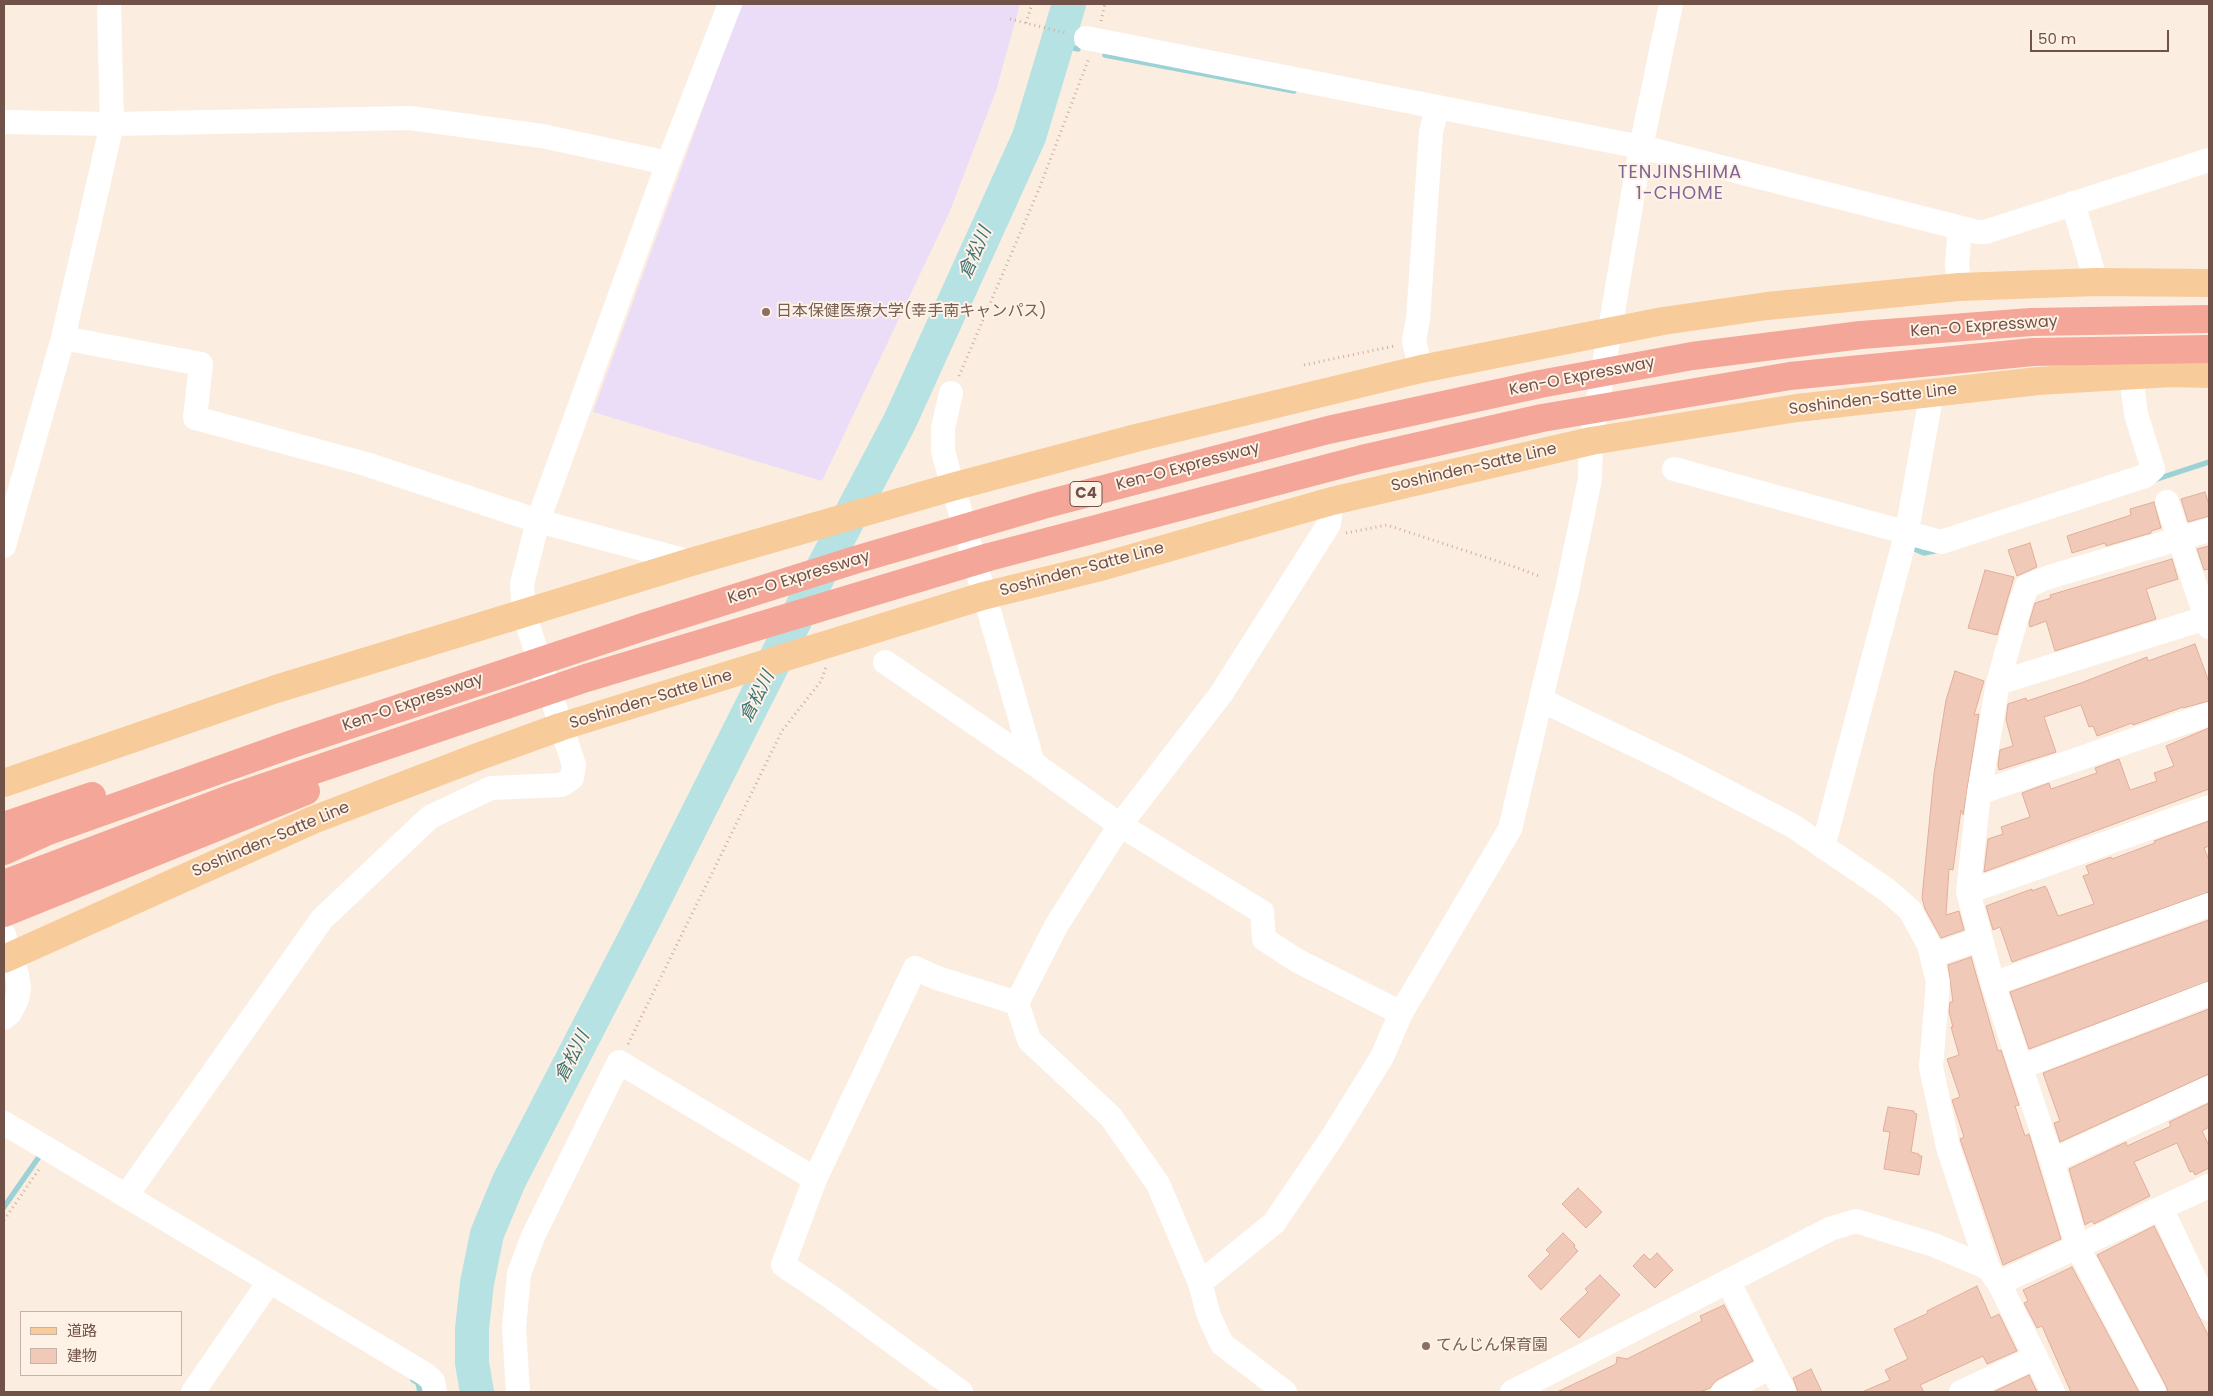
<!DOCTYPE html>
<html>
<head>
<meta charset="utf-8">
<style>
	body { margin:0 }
	#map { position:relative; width:2213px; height:1396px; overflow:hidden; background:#fbeee0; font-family:Poppins,"Noto Sans JP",sans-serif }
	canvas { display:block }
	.frame { position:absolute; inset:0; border:5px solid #715248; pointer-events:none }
	.legend { position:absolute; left:20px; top:1311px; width:162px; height:65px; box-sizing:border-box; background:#fef2e6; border:1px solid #c6b2a7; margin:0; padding:6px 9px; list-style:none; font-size:15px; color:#715248 }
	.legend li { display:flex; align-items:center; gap:10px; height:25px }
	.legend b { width:25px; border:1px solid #c6b2a7 }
	.scale { position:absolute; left:2030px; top:30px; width:139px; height:22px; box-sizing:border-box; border:2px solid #715248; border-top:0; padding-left:6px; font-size:15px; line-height:18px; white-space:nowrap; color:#715248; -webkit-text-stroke:4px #fef2e6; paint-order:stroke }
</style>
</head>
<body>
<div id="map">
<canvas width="2213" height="1396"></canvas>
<div class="frame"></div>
<ul class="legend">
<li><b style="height:6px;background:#f8cb9a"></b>道路</li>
<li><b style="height:14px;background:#f0c9b9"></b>建物</li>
</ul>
<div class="scale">50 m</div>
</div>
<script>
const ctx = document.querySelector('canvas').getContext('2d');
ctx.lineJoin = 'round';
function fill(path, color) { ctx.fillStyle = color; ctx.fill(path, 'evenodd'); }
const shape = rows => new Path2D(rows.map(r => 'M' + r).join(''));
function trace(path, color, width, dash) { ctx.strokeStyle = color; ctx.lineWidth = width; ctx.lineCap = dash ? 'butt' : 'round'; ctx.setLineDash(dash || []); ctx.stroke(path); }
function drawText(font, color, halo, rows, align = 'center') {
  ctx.font = font + ' Poppins,"Noto Sans JP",sans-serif'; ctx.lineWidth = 4; ctx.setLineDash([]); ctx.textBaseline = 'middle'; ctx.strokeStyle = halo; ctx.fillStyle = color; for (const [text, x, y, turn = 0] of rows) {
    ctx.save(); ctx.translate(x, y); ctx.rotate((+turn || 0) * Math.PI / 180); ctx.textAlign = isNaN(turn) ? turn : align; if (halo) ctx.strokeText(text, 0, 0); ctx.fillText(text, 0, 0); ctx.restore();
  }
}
const education = shape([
	[741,4,1020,4,996,91,950,211,822,481,593,412]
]);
const stream = shape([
	[1057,44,1078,49],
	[1105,55,1294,91],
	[2154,480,2209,462],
	[1912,546,1912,548,1924,553,1939,550],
	[4,1207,41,1154,43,1155],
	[413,1380,418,1383,420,1392]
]);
const river = shape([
	[477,1392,472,1363,472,1329,477,1283,487,1234,509,1181,644,920,788,634,900,421,1029,137,1069,4]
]);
const building = shape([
	[2205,492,2209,505,2209,516,2188,522,2181,499,2205,492],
	[2154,502,2161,528,2151,531,2151,533,2106,546,2105,543,2072,553,2067,536,2131,515,2130,509,2154,502],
	[2030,543,2037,567,2017,576,2008,550,2030,543],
	[2209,546,2209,569,2204,570,2197,549,2209,546],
	[2172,559,2178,579,2146,589,2156,619,2055,651,2046,621,2030,627,2029,623,2035,603,2051,598,2050,595,2172,559],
	[1985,570,2014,577,1997,635,1968,628,1985,570],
	[2195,644,2209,682,2209,701,2183,708,2183,707,2133,725,2132,723,2097,736,2093,726,2089,727,2081,705,2044,717,2056,752,1999,770,1998,765,2000,750,2013,746,2006,720,2008,704,2026,698,2027,701,2081,683,2147,657,2148,661,2195,644],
	[1955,671,1984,681,1974,715,1979,714,1963,815,1961,810,1953,870,1949,869,1946,915,1959,911,1964,930,1941,938,1925,909,1922,898,1934,774,1946,700,1955,671],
	[2209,728,2209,789,1984,872,1988,839,2003,834,2001,827,2030,817,2022,793,2049,783,2051,789,2097,773,2095,768,2119,759,2130,790,2157,781,2154,773,2174,766,2166,746,2209,728],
	[2209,821,2209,846,2204,848,2209,860,2209,892,2012,962,2000,927,1993,930,1986,906,2032,889,2032,891,2045,886,2047,889,2058,916,2094,904,2083,876,2089,874,2086,866,2111,857,2112,859,2155,843,2154,841,2209,821],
	[2209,920,2209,981,2029,1049,2010,992,2209,920],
	[1971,957,1998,1051,2001,1050,2019,1105,2015,1106,2025,1136,2029,1134,2061,1239,2003,1265,1960,1139,1964,1137,1952,1100,1960,1097,1947,1059,1959,1055,1951,1027,1953,1027,1949,1012,1950,1002,1953,1002,1948,965,1971,957],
	[2209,1009,2209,1074,2060,1142,2054,1123,2060,1121,2043,1073,2209,1009],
	[2209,1103,2209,1127,2202,1131,2209,1146,2209,1168,2195,1175,2193,1171,2190,1172,2177,1143,2134,1162,2150,1196,2094,1224,2092,1221,2085,1225,2069,1169,2126,1142,2127,1146,2171,1126,2169,1122,2209,1103],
	[1888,1107,1914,1111,1914,1113,1917,1114,1911,1152,1919,1154,1919,1156,1922,1156,1919,1175,1884,1169,1890,1132,1883,1131,1888,1107],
	[1578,1188,1602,1212,1586,1228,1562,1204,1578,1188],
	[2154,1226,2209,1337,2209,1392,2168,1392,2166,1386,2097,1255,2154,1226],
	[1563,1233,1575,1245,1574,1247,1578,1251,1541,1290,1528,1276,1550,1254,1546,1250,1563,1233],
	[1657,1253,1673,1270,1655,1288,1633,1266,1644,1254,1650,1260,1657,1253],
	[2072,1267,2139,1392,2071,1392,2042,1326,2037,1328,2024,1303,2028,1301,2023,1290,2072,1267],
	[1600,1275,1620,1295,1579,1338,1560,1319,1588,1292,1585,1289,1600,1275],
	[1977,1286,1991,1318,1999,1314,2017,1351,1987,1364,1983,1356,1920,1385,1924,1392,1862,1392,1890,1380,1885,1370,1908,1359,1894,1329,1928,1313,1927,1311,1977,1286],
	[1724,1305,1753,1361,1717,1380,1710,1388,1700,1392,1557,1392,1616,1364,1617,1357,1627,1359,1702,1321,1700,1316,1724,1305],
	[1811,1369,1822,1392,1798,1392,1793,1378,1811,1369],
	[2029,1375,2037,1392,1993,1392,2029,1375]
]);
const path = shape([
	[1010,19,1066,33],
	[1101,21,1105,4],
	[1026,23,1032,4],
	[1304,365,1394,346],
	[959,376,1039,189,1089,58],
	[1346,533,1387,525,1515,567,1539,576],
	[628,1044,782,731,821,681,826,667],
	[4,1220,40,1168]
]);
const minor = shape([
	[1086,38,1641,147,1977,232,1985,232,2209,160],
	[4,122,112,124,410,118,542,136,668,163,538,521,522,584,524,614,574,765,572,778,562,785,491,788,430,817,322,919,126,1196],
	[668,163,730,4],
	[2073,203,2096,282],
	[1959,287,1957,264,1960,228],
	[63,338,201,364,195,418,366,464,538,521,691,562],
	[1421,369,1414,341,1418,319,1431,132,1437,108],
	[951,393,943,428,943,451,947,466,1033,763,1120,825,1262,912,1264,939,1296,960,1401,1013],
	[1674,469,1941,542,2145,476,2153,469,2136,414,2131,375],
	[2167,502,2209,627],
	[4,546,63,338,112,124,109,4],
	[885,662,1033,763],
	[1998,683,2209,617],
	[1541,700,1674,764,1793,826,1887,890,1910,910,1929,945,1938,982,1931,1067,1948,1147,1988,1268,1999,1283,2053,1392],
	[1979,793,2209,714],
	[1823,847,1907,531,1932,392],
	[1968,892,2209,807],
	[4,935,17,975,19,987,17,999,10,1013,4,1018],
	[1932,956,1980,939],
	[1993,984,2209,905],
	[2021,1067,2209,994],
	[4,1123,425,1374,433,1381,435,1392],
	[2052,1161,2209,1088],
	[2161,1208,2209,1309],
	[1728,1281,1784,1392],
	[1200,1283,1274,1223,1333,1136,1382,1057,1401,1013,1510,829,1567,590,1590,479,1591,441,1641,147,1671,4],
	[1999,1283,2209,1186],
	[193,1392,269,1282],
	[518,1392,514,1328,519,1274,533,1236,619,1062,815,1179],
	[961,1392,828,1295,783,1265,815,1179,915,968,937,978,1017,1003],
	[1285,1392,1222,1344,1209,1316,1200,1283,1158,1184,1111,1117,1029,1040,1017,1003,1056,926,1120,825,1221,694,1329,524,1332,501],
	[1512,1392,1830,1229,1856,1221,1934,1245,1988,1268],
	[1723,1392,1771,1367],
	[1961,1392,2036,1357],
	[2154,1392,2077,1246,2052,1161,1993,984,1968,892,1979,793,1998,683,2021,602,2027,586,2049,577,2209,530]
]);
const major = shape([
	[4,783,276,689,691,562,952,487,1136,438,1421,369,1663,321,1767,306,1959,287,2096,282,2209,283],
	[4,959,313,820,480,756,560,727,983,596,1097,568,1332,501,1591,441,1797,408,2038,381,2171,373,2209,374]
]);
const highway = shape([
	[4,826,92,796],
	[4,851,48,831,292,744,646,626,855,560,1043,505,1328,430,1540,384,1692,356,1861,335,2031,322,2209,319],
	[4,884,229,799,586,678,989,557,1362,459,1542,418,1790,376,2033,352,2209,349],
	[4,913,306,791]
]);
const markers = [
	[766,312,5,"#8d6e63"],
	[1426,1346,5,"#8d6e63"]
];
const shields = [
	[1086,494,32]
];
const shieldNames = [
	["C4",1086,494]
];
const educationNames = [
	["日本保健医療大学(幸手南キャンパス)",776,312],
	["てんじん保育園",1436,1346]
];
const streetNames = [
	["Ken-O Expressway",1984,327,-4],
	["Ken-O Expressway",1582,377,-11],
	["Soshinden-Satte Line",1873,400,-7],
	["Ken-O Expressway",1188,467,-15],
	["Soshinden-Satte Line",1474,468,-13],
	["Soshinden-Satte Line",1082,570,-15],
	["Ken-O Expressway",799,578,-17],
	["Soshinden-Satte Line",651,700,-17],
	["Ken-O Expressway",413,703,-19],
	["Soshinden-Satte Line",271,840,-23]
];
const neighbourhoodNames = [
	["TENJINSHIMA",1680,173],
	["1-CHOME",1680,194]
];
const waterNames = [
	["倉松川",976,253,-66],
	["倉松川",758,697,-63],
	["倉松川",573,1057,-63]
];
fill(education, '#ebddf7');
trace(stream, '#9cd2d5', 5.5);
trace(river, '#b6e2e3', 34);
fill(building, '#f0c9b9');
trace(building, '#e1ad9a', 1);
trace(path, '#d4ac9c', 3, [1, 4]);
trace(minor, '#fff', 24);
trace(major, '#f8cb9a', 28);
trace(highway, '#f4a698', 28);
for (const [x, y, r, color] of markers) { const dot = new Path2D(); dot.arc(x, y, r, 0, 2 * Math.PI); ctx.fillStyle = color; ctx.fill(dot); trace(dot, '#fef2e6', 2); }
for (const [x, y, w] of shields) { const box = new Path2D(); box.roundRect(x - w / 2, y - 12.5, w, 25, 4); ctx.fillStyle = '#fef2e6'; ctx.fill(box); trace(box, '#715248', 1); }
drawText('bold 15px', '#715248', null, shieldNames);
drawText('16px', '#785e54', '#fef2e6', educationNames, 'left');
drawText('16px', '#715248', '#fef2e6', streetNames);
ctx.letterSpacing = '1px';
drawText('18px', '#7f6494', '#fef2e6', neighbourhoodNames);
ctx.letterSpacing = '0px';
drawText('italic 18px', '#3d7376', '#fef2e6', waterNames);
</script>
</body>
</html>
